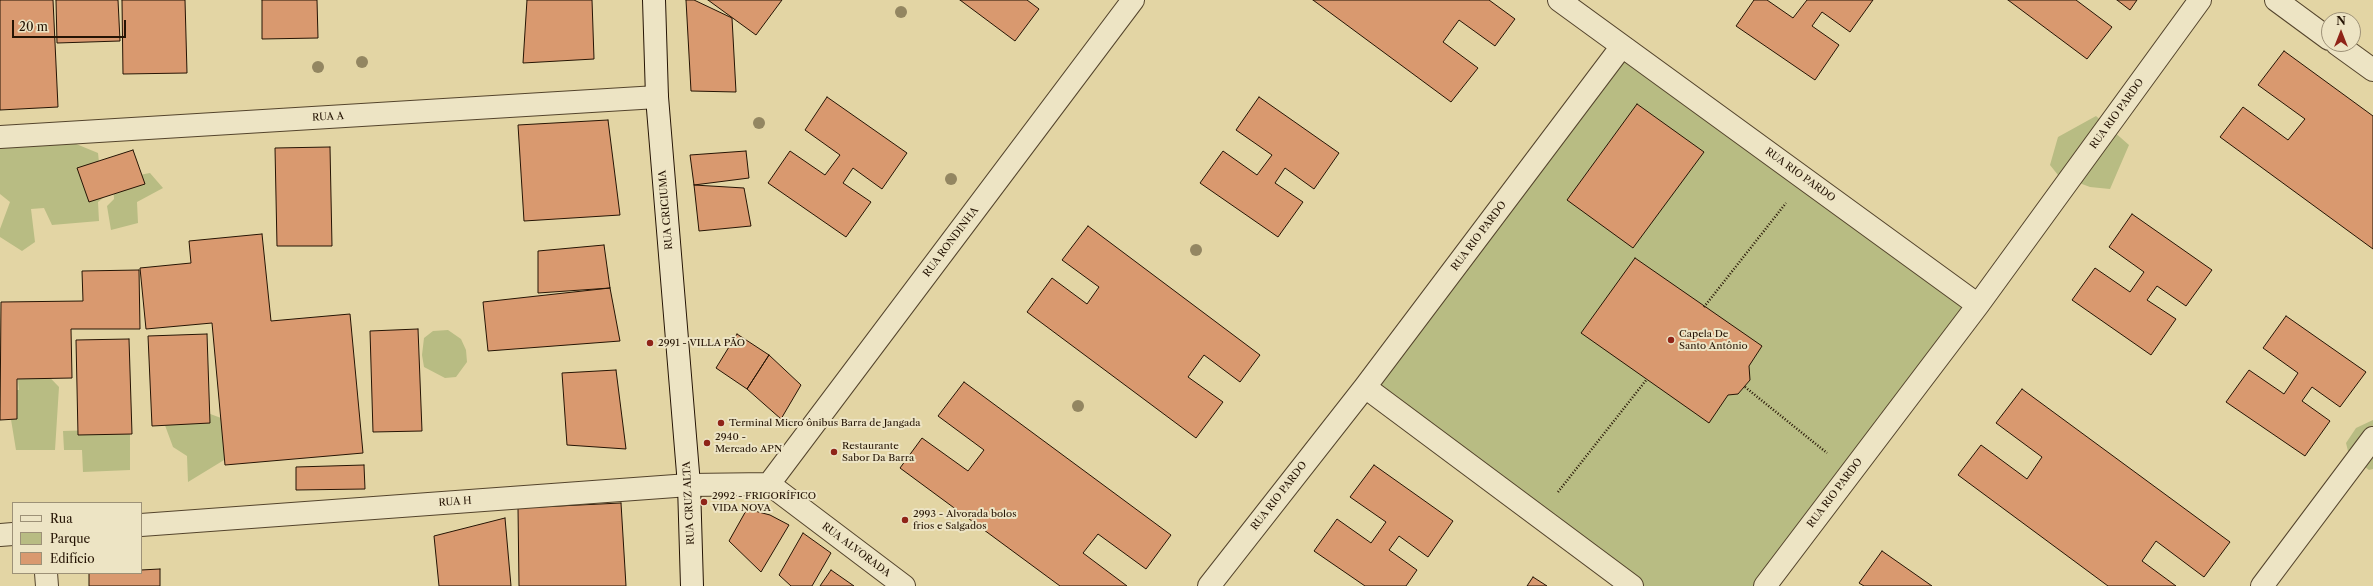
<!DOCTYPE html>
<html>
<head>
<meta charset="utf-8">
<style>
	body { margin:0 }
	#map { position:relative; width:2373px; height:586px; overflow:hidden; background:#e3d5a4; font-family:"Libre Caslon Text",serif }
	canvas { display:block }
	.legend { position:absolute; left:12px; top:502px; width:130px; height:72px; box-sizing:border-box; background:#ede4c4; border:1px solid #9d9177; margin:0; padding:5px 7px; list-style:none; font-size:12px; color:#251404 }
	.legend li { display:flex; align-items:center; gap:8px; height:20px }
	.legend b { width:20px; border:1px solid #9d9177 }
	.north { position:absolute; left:2321px; top:12px; width:40px; height:40px; box-sizing:border-box; background:#ede4c4; border:1px solid #9d9177; border-radius:50%; rotate:0deg; font-size:11px; font-weight:700; line-height:16px; text-align:center; color:#251404 }
	.north::after { content:''; display:block; margin:auto; width:14px; height:18px; background:#8f2418; clip-path:polygon(50% 0,100% 100%,50% 72%,0 100%) }
	.scale { position:absolute; left:12px; top:20px; width:114px; height:18px; box-sizing:border-box; border:2px solid #251404; border-top:0; padding-left:5px; font-size:12px; line-height:14px; white-space:nowrap; color:#251404; -webkit-text-stroke:3px #ede4c4; paint-order:stroke }
</style>
</head>
<body>
<div id="map">
<canvas width="2373" height="586"></canvas>
<ul class="legend">
<li><b style="height:5px;background:#ede4c4"></b>Rua</li>
<li><b style="height:11px;background:#b8bc83"></b>Parque</li>
<li><b style="height:11px;background:#d9996f"></b>Edifício</li>
</ul>
<div class="north">N</div>
<div class="scale">20 m</div>
</div>
<script>
const ctx = document.querySelector('canvas').getContext('2d');
ctx.lineJoin = 'round';
function fill(path, color) { ctx.fillStyle = color; ctx.fill(path, 'evenodd'); }
const shape = rows => new Path2D(rows.map(r => 'M' + r).join(''));
function trace(path, color, width, dash) { ctx.strokeStyle = color; ctx.lineWidth = width; ctx.lineCap = dash ? 'butt' : 'round'; ctx.setLineDash(dash || []); ctx.stroke(path); }
function drawText(font, color, halo, rows, align = 'center') {
  ctx.font = font + ' "Libre Caslon Text",serif'; ctx.lineWidth = 4; ctx.setLineDash([]); ctx.textBaseline = 'middle'; ctx.strokeStyle = halo; ctx.fillStyle = color; for (const [text, x, y, turn = 0] of rows) {
    ctx.save(); ctx.translate(x, y); ctx.rotate((+turn || 0) * Math.PI / 180); ctx.textAlign = isNaN(turn) ? turn : align; if (halo) ctx.strokeText(text, 0, 0); ctx.fillText(text, 0, 0); ctx.restore();
  }
}
const green = shape([
	[1622,46,1978,305,1765,586,1632,586,1365,387],
	[2096,116,2129,145,2110,189,2090,187,2058,175,2050,165,2058,137],
	[64,139,98,153,103,198,98,202,99,221,52,225,44,208,31,209,35,242,22,251,0,237,0,229,10,202,0,194,0,145],
	[150,173,163,188,137,202,138,223,111,230,107,206,114,199,113,180],
	[448,330,461,339,466,350,467,362,456,377,445,378,424,367,422,355,424,338,433,331],
	[34,361,59,387,55,450,16,450,6,389,19,390,17,368],
	[197,409,229,421,229,457,188,482,187,456,173,447,163,420],
	[2373,420,2373,469,2369,470,2349,455,2346,443,2356,428],
	[130,429,130,470,83,472,82,450,64,450,63,431]
]);
const building = shape([
	[0,0,53,0,58,107,0,110,0,0],
	[56,0,118,0,120,41,57,43,56,0],
	[122,0,185,0,187,73,123,74,122,0],
	[262,0,317,0,318,38,262,39,262,0],
	[527,0,592,0,594,59,523,63,527,0],
	[686,0,694,0,732,18,736,92,691,91,686,0],
	[708,0,782,0,756,35,708,0],
	[960,0,1027,0,1039,9,1015,41,960,0],
	[1313,0,1489,0,1515,19,1495,46,1459,20,1443,42,1478,68,1451,102,1313,0],
	[1754,0,1767,0,1793,18,1807,0,1873,0,1850,32,1822,12,1812,26,1839,45,1815,80,1736,26,1754,0],
	[2008,0,2076,0,2112,27,2087,59,2008,0],
	[2117,0,2137,0,2130,10,2117,0],
	[2284,51,2373,116,2373,249,2220,137,2243,107,2288,140,2305,119,2258,85,2284,51],
	[827,97,907,153,882,189,853,168,843,183,871,202,846,237,768,183,790,151,825,175,840,155,805,130,827,97],
	[1259,97,1339,153,1314,189,1285,168,1275,183,1303,202,1278,237,1200,183,1223,151,1257,175,1272,155,1236,130,1259,97],
	[1637,104,1704,152,1633,248,1567,200,1637,104],
	[608,120,620,215,524,221,518,125,608,120],
	[330,147,332,246,277,246,275,148,330,147],
	[133,150,145,184,89,202,77,168,133,150],
	[746,151,749,178,694,185,690,155,746,151],
	[694,185,744,188,751,226,699,231,694,185],
	[2132,214,2212,270,2186,306,2157,286,2147,300,2176,319,2151,355,2072,300,2095,268,2130,292,2144,272,2109,247,2132,214],
	[1088,226,1260,355,1240,382,1204,355,1188,377,1223,402,1196,438,1027,312,1052,278,1087,304,1099,287,1062,260,1088,226],
	[262,234,271,321,350,314,363,453,225,465,212,323,146,329,140,268,191,263,189,241,262,234],
	[604,245,610,288,538,293,538,251,604,245],
	[1635,258,1762,346,1749,366,1750,380,1738,394,1728,395,1709,423,1581,333,1635,258],
	[139,270,140,329,71,329,72,378,17,379,17,419,0,420,1,302,83,301,82,271,139,270],
	[610,288,620,341,488,351,483,302,610,288],
	[2286,316,2366,372,2340,407,2312,387,2302,401,2330,421,2305,456,2226,402,2249,370,2284,394,2298,373,2263,348,2286,316],
	[418,329,422,431,373,432,370,331,418,329],
	[207,334,210,423,152,426,148,336,207,334],
	[737,334,769,355,747,389,716,368,737,334],
	[129,339,132,434,78,435,76,340,129,339],
	[769,355,801,385,781,419,747,389,769,355],
	[616,370,626,449,567,445,562,373,616,370],
	[964,382,1171,535,1146,569,1098,534,1083,553,1127,586,1060,586,900,468,922,438,968,471,984,450,938,416,964,382],
	[2022,389,2230,542,2204,577,2156,541,2142,561,2176,586,2108,586,1958,475,1981,445,2027,479,2042,457,1996,423,2022,389],
	[364,465,365,489,296,490,296,467,364,465],
	[1374,465,1453,521,1428,557,1399,536,1389,550,1417,570,1406,586,1365,586,1314,551,1337,519,1371,543,1386,522,1350,497,1374,465],
	[621,503,626,586,519,586,518,508,621,503],
	[747,509,770,515,789,525,761,572,729,541,747,509],
	[505,518,511,586,439,586,434,536,505,518],
	[803,533,831,553,812,586,791,586,779,575,803,533],
	[1882,551,1932,586,1864,586,1859,583,1882,551],
	[160,569,160,586,89,586,89,573,141,573,141,570,160,569],
	[831,570,854,586,820,586,831,570],
	[1533,577,1547,586,1527,586,1533,577]
]);
const path = shape([
	[1704,307,1786,203],
	[1745,387,1827,453],
	[1558,492,1647,379]
]);
const minor = shape([
	[1559,0,1978,305],
	[2276,0,2329,39],
	[2337,44,2373,70],
	[0,137,657,97],
	[1365,387,1632,586],
	[769,484,1133,0],
	[769,484,904,586],
	[141,525,689,485,769,484],
	[0,535,13,534],
	[46,573,47,586],
	[1209,586,1365,387,1622,46],
	[1765,586,1978,305,2200,0],
	[2262,586,2373,438]
]);
const secondary = shape([
	[654,0,657,97,689,485,692,586]
]);
const trees = [
	[901,12],
	[362,62],
	[318,67],
	[759,123],
	[951,179],
	[1196,250],
	[1078,406]
];
const markers = [
	[1671,340,4,"#8f2418"],
	[650,343,4,"#8f2418"],
	[721,423,4,"#8f2418"],
	[707,443,4,"#8f2418"],
	[834,452,4,"#8f2418"],
	[704,502,4,"#8f2418"],
	[905,520,4,"#8f2418"]
];
const streetNames = [
	["RUA RIO PARDO",2117,114,-54],
	["RUA A",328,117,-3],
	["RUA RIO PARDO",1800,175,36],
	["RUA CRICIUMA",666,210,-95],
	["RUA RIO PARDO",1479,236,-53],
	["RUA RONDINHA",951,242,-53],
	["RUA RIO PARDO",1835,493,-53],
	["RUA RIO PARDO",1279,496,-52],
	["RUA H",455,502,-4],
	["RUA CRUZ ALTA",689,503,-93],
	["RUA ALVORADA",856,550,37]
];
const poiNames = [
	["Capela De",1679,334],
	["Santo Antônio",1679,346],
	["2991 - VILLA PÃO",658,343],
	["Terminal Micro ônibus Barra de Jangada",729,423],
	["2940 -",715,437],
	["Mercado APN",715,449],
	["Restaurante",842,446],
	["Sabor Da Barra",842,458],
	["2992 - FRIGORÍFICO",712,496],
	["VIDA NOVA",712,508],
	["2993 - Alvorada bolos",913,514],
	["frios e Salgados",913,526]
];
fill(green, '#b8bc83');
fill(building, '#d9996f');
trace(building, '#251404', 1);
trace(minor, '#54442c', 24);
trace(secondary, '#251404', 24);
trace(path, '#251404', 2.5, [1, 2]);
trace(minor, '#ede4c4', 22);
trace(secondary, '#ede4c4', 22);
ctx.fillStyle = '#938661';
for (const [x, y] of trees) { ctx.beginPath(); ctx.arc(x, y, 6, 0, 2 * Math.PI); ctx.fill(); }
for (const [x, y, r, color] of markers) { const dot = new Path2D(); dot.arc(x, y, r, 0, 2 * Math.PI); ctx.fillStyle = color; ctx.fill(dot); trace(dot, '#ede4c4', 1.5); }
drawText('10px', '#251404', '#ede4c4', streetNames);
drawText('10px', '#251404', '#ede4c4', poiNames, 'left');
</script>
</body>
</html>
